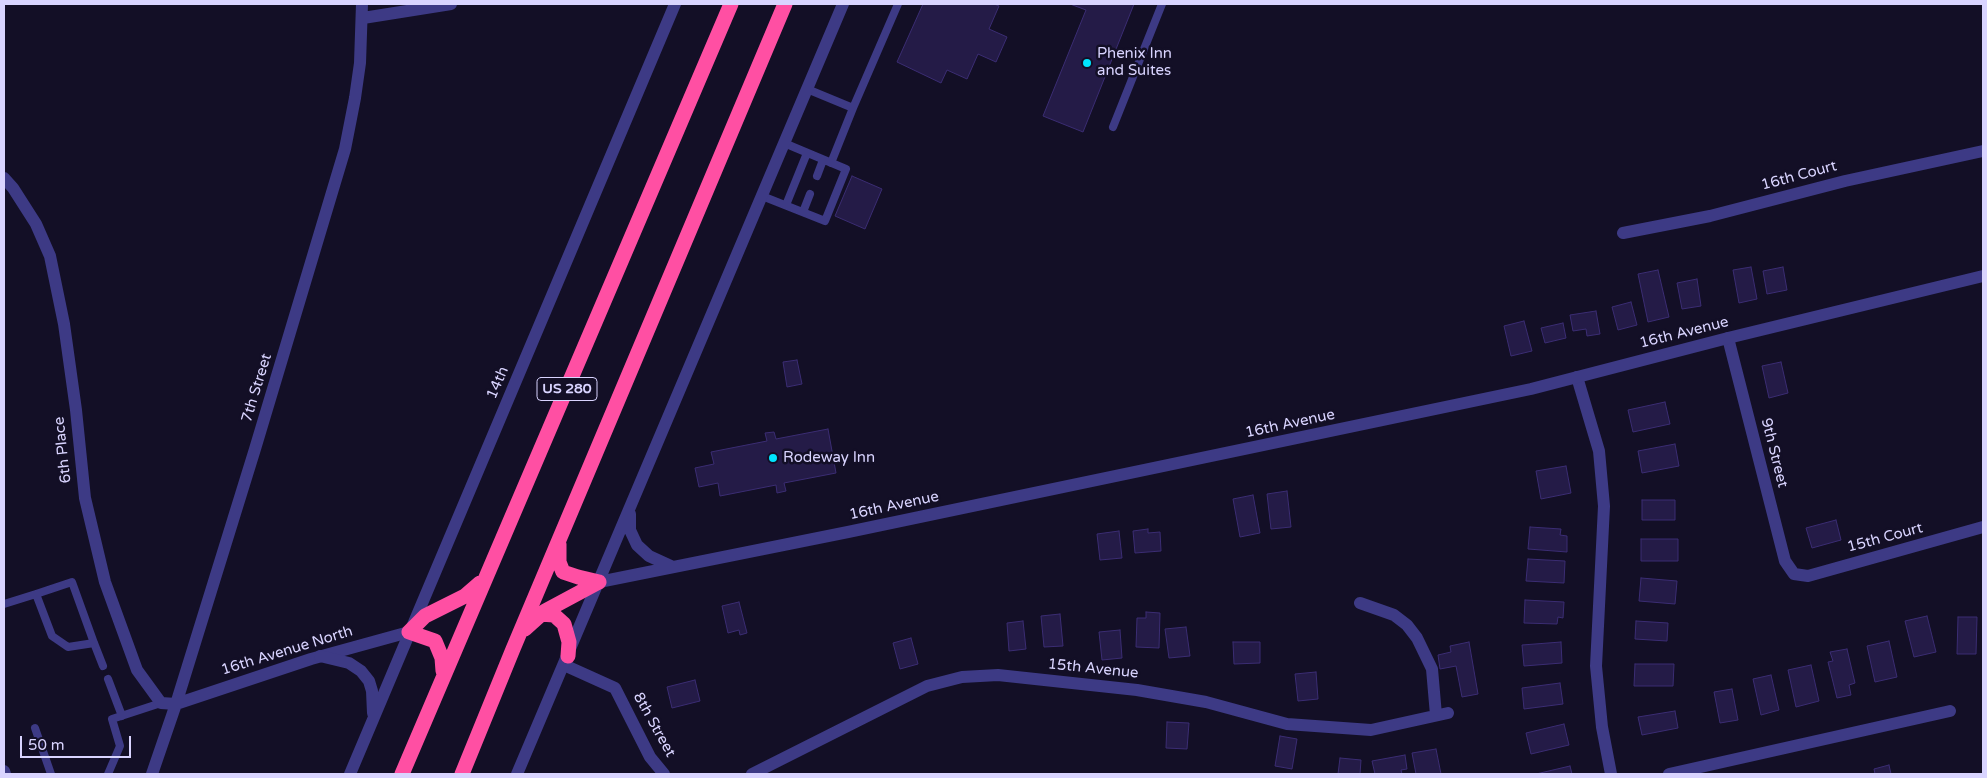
<!DOCTYPE html>
<html>
<head>
<meta charset="utf-8">
<style>
	body { margin:0 }
	#map { position:relative; width:1987px; height:778px; overflow:hidden; background:#130f26; font-family:"Varela Round",sans-serif }
	canvas { display:block }
	.frame { position:absolute; inset:0; border:5px solid #d9d4ff; pointer-events:none }
	.scale { position:absolute; left:20px; top:736px; width:111px; height:22px; box-sizing:border-box; border:2px solid #d9d4ff; border-top:0; padding-left:6px; font-size:15px; line-height:18px; white-space:nowrap; color:#d9d4ff; -webkit-text-stroke:4px #130f26; paint-order:stroke }
</style>
</head>
<body>
<div id="map">
<canvas width="1987" height="778"></canvas>
<div class="frame"></div>
<div class="scale">50 m</div>
</div>
<script>
const ctx = document.querySelector('canvas').getContext('2d');
ctx.lineJoin = 'round';
function fill(path, color) { ctx.fillStyle = color; ctx.fill(path, 'evenodd'); }
const shape = rows => new Path2D(rows.map(r => 'M' + r).join(''));
function trace(path, color, width, dash) { ctx.strokeStyle = color; ctx.lineWidth = width; ctx.lineCap = dash ? 'butt' : 'round'; ctx.setLineDash(dash || []); ctx.stroke(path); }
function drawText(font, color, halo, rows, align = 'center') {
  ctx.font = font + ' "Varela Round",sans-serif'; ctx.lineWidth = 5; ctx.setLineDash([]); ctx.textBaseline = 'middle'; ctx.strokeStyle = halo; ctx.fillStyle = color; for (const [text, x, y, turn = 0] of rows) {
    ctx.save(); ctx.translate(x, y); ctx.rotate((+turn || 0) * Math.PI / 180); ctx.textAlign = isNaN(turn) ? turn : align; if (halo) ctx.strokeText(text, 0, 0); ctx.fillText(text, 0, 0); ctx.restore();
  }
}
const building = shape([
	[923,4,994,4,999,6,989,29,1007,37,996,62,978,54,967,79,947,70,941,83,897,62,923,4],
	[1070,4,1134,4,1083,132,1043,116,1086,10,1070,4],
	[852,176,882,189,865,229,835,216,852,176],
	[1751,267,1757,299,1739,303,1733,270,1751,267],
	[1783,267,1787,290,1767,294,1763,271,1783,267],
	[1658,270,1669,317,1648,322,1638,274,1658,270],
	[1697,279,1701,306,1682,309,1677,283,1697,279],
	[1631,302,1637,325,1618,330,1612,307,1631,302],
	[1596,311,1600,334,1587,336,1586,329,1573,331,1570,315,1596,311],
	[1524,321,1532,351,1511,356,1504,326,1524,321],
	[1563,323,1566,338,1545,343,1541,328,1563,323],
	[797,360,802,384,787,387,783,362,797,360],
	[1781,362,1788,393,1769,398,1762,366,1781,362],
	[1665,402,1670,424,1633,432,1628,410,1665,402],
	[828,429,836,473,784,483,786,491,777,493,776,485,720,496,718,483,699,487,695,468,714,464,711,452,767,441,765,433,774,432,776,439,828,429],
	[1675,444,1679,466,1642,473,1638,451,1675,444],
	[1566,466,1571,493,1541,499,1536,471,1566,466],
	[1287,491,1291,527,1271,529,1267,494,1287,491],
	[1253,495,1260,533,1240,537,1233,499,1253,495],
	[1642,500,1675,500,1675,520,1642,520,1642,500],
	[1836,520,1841,540,1812,548,1806,528,1836,520],
	[1530,527,1561,529,1560,535,1567,536,1567,552,1528,549,1530,527],
	[1148,529,1148,533,1160,532,1161,551,1135,553,1133,531,1148,529],
	[1119,531,1122,558,1100,560,1097,534,1119,531],
	[1641,539,1678,539,1678,561,1641,561,1641,539],
	[1528,559,1565,561,1564,583,1526,581,1528,559],
	[1641,578,1677,581,1675,604,1639,601,1641,578],
	[1525,600,1564,602,1563,618,1558,617,1557,624,1524,623,1525,600],
	[739,602,747,633,740,635,739,630,728,633,722,606,739,602],
	[1146,612,1160,613,1159,648,1136,647,1137,618,1146,618,1146,612],
	[1060,614,1063,646,1044,647,1041,616,1060,614],
	[1927,616,1936,652,1914,657,1905,621,1927,616],
	[1958,617,1977,617,1976,654,1957,654,1958,617],
	[1023,621,1026,649,1009,651,1007,623,1023,621],
	[1636,621,1668,623,1667,641,1635,639,1636,621],
	[1186,627,1190,656,1169,658,1165,629,1186,627],
	[1120,630,1122,658,1102,660,1099,632,1120,630],
	[911,638,918,664,900,669,893,643,911,638],
	[1889,641,1897,677,1875,682,1867,646,1889,641],
	[1233,642,1260,642,1260,663,1234,664,1233,642],
	[1469,642,1478,694,1462,697,1456,666,1440,669,1438,655,1451,652,1450,646,1469,642],
	[1561,642,1562,663,1524,666,1522,645,1561,642],
	[1847,649,1855,683,1849,685,1851,695,1837,698,1828,662,1833,661,1830,652,1847,649],
	[1635,664,1674,664,1673,686,1634,686,1635,664],
	[1811,665,1819,701,1796,707,1788,670,1811,665],
	[1316,672,1318,699,1298,701,1295,674,1316,672],
	[1771,675,1779,710,1761,715,1753,679,1771,675],
	[695,680,700,701,672,708,667,687,695,680],
	[1560,683,1563,704,1524,709,1522,688,1560,683],
	[1732,689,1738,720,1720,723,1714,692,1732,689],
	[1675,711,1678,728,1642,735,1638,717,1675,711],
	[1167,722,1189,723,1187,749,1166,748,1167,722],
	[1564,724,1569,745,1531,754,1526,733,1564,724],
	[1280,736,1297,739,1292,769,1275,766,1280,736],
	[1436,749,1441,774,1416,774,1412,753,1436,749],
	[1405,755,1407,769,1401,770,1402,774,1375,774,1372,761,1405,755],
	[1340,758,1361,760,1360,774,1338,774,1340,758],
	[1889,765,1891,774,1875,774,1874,769,1889,765],
	[1570,766,1572,774,1536,774,1570,766]
]);
const service = shape([
	[807,89,853,108,898,4],
	[1113,127,1162,4],
	[831,163,853,108],
	[817,176,823,160],
	[762,196,825,221,846,169,784,143],
	[786,205,807,153],
	[803,212,810,194],
	[4,604,36,594],
	[94,643,68,647,52,636,36,594,72,582,94,643,103,666],
	[108,679,122,716],
	[35,728,51,774],
	[108,774,120,746,112,719,161,703]
]);
const minor = shape([
	[363,18,451,4],
	[4,178,13,188,36,224,50,256,64,324,76,410,85,498,105,582,137,670,161,703,176,704,311,659,409,632],
	[1623,233,1710,216,1845,181,1983,151],
	[1728,338,1785,561,1794,574,1808,576,1983,527],
	[1577,377,1599,451,1604,506,1596,666,1602,727,1611,774],
	[1360,603,1394,615,1407,625,1417,638,1432,669,1436,715],
	[564,665,615,688,650,757,664,774],
	[152,774,176,704,255,449,345,149,355,98,360,63,362,4],
	[752,774,927,686,962,677,998,675,1137,690,1206,702,1287,724,1371,730,1448,713],
	[1669,774,1950,711]
]);
const tertiary = shape([
	[630,514,630,530,637,545,649,556,673,567],
	[599,582,848,532,1531,389,1728,338,1983,276],
	[320,656,349,663,361,671,369,681,372,691,373,713],
	[4,771,5,774],
	[350,774,675,4],
	[517,774,843,4]
]);
const motorway = shape([
	[559,544,559,562,563,572,578,577,599,582],
	[540,614,554,615,564,624,569,642,568,656],
	[525,629,545,611,599,582],
	[443,671,442,658,435,641,409,632,425,616,465,596,480,583],
	[402,774,731,4],
	[462,774,513,649,785,4]
]);
const markers = [
	[1087,63,5,"#00e5ff"],
	[773,458,5,"#00e5ff"]
];
const shields = [
	[567,389,60]
];
const shieldNames = [
	["US 280",567,389]
];
const poiNames = [
	["Phenix Inn",1097,54],
	["and Suites",1097,71],
	["Rodeway Inn",783,458]
];
const streetNames = [
	["16th Court",1799,176,-15],
	["16th Avenue",1684,333,-14],
	["14th",498,383,-67],
	["7th Street",257,388,-73],
	["16th Avenue",1290,424,-12],
	["6th Place",63,450,-96],
	["9th Street",1774,453,76],
	["16th Avenue",894,506,-12],
	["15th Court",1885,538,-15],
	["16th Avenue North",287,651,-17],
	["15th Avenue",1093,669,6],
	["8th Street",654,725,61]
];
fill(building, '#241b47');
trace(building, '#3b2d73', 1);
trace(service, '#3d3a85', 8);
trace(minor, '#3d3a85', 12);
trace(tertiary, '#3d3a85', 12);
trace(motorway, '#ff4fa3', 15);
for (const [x, y, r, color] of markers) { const dot = new Path2D(); dot.arc(x, y, r, 0, 2 * Math.PI); ctx.fillStyle = color; ctx.fill(dot); trace(dot, '#130f26', 2); }
for (const [x, y, w] of shields) { const box = new Path2D(); box.roundRect(x - w / 2, y - 11.5, w, 23, 4); ctx.fillStyle = '#130f26'; ctx.fill(box); trace(box, '#d9d4ff', 1); }
drawText('bold 14px', '#d9d4ff', null, shieldNames);
drawText('15px', '#d9d4ff', '#130f26', poiNames, 'left');
drawText('15px', '#d9d4ff', '#130f26', streetNames);
</script>
</body>
</html>
